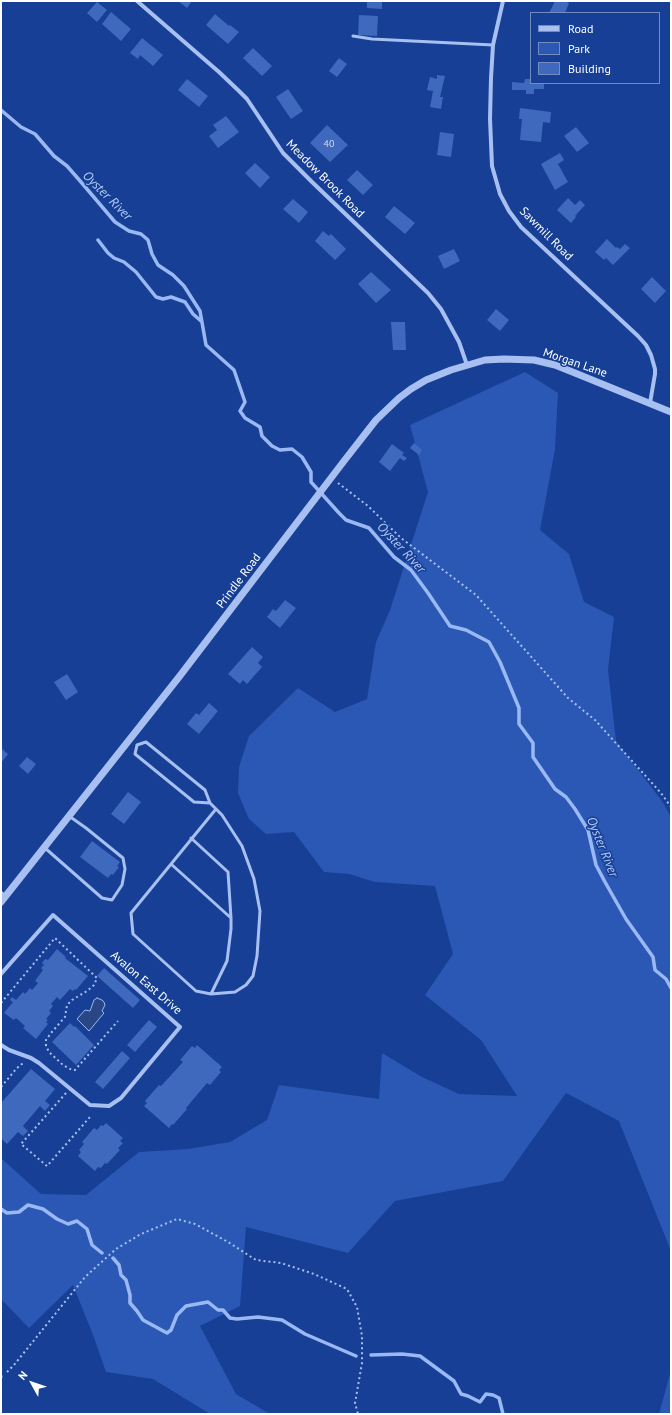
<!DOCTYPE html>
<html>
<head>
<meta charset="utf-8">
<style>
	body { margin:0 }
	#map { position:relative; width:672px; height:1415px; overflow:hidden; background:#163f95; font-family:"PT Sans",sans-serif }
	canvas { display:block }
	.frame { position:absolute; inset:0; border:2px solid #fff; pointer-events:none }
	.legend { position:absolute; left:530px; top:12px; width:130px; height:72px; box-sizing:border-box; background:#163f95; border:1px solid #738cbf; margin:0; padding:5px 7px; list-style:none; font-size:12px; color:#fff }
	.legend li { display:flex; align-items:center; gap:8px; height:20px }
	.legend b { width:20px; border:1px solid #738cbf }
	.north { position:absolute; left:12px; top:1363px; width:40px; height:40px; -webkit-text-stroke:3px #163f95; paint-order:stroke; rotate:310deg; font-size:11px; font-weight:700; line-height:16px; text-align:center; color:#fff }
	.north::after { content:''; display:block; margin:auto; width:14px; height:18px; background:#fff; clip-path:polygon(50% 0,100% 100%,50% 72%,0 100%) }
</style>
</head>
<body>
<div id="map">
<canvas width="672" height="1415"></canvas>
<div class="frame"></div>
<ul class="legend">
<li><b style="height:5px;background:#a8c0f1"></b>Road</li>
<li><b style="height:11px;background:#2a58b4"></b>Park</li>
<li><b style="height:11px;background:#3f69bd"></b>Building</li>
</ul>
<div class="north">N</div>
</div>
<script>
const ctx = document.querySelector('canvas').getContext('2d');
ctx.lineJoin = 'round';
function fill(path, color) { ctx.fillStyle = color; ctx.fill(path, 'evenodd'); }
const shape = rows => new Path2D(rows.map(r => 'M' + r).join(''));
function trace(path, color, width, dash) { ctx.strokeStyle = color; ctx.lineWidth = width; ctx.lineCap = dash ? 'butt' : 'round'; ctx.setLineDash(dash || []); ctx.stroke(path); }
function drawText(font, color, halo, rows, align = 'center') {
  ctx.font = font + ' "PT Sans",sans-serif'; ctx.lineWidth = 3; ctx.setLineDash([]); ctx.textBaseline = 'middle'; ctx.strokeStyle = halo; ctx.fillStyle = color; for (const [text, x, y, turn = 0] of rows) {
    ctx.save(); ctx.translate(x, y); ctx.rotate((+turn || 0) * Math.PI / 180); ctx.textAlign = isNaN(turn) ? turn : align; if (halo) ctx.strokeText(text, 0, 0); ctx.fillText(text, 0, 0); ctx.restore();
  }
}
const green = shape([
	[525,372,558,393,555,449,540,530,569,554,584,602,614,617,608,670,616,741,662,801,671,817,671,1251,619,1121,566,1093,503,1181,395,1201,348,1253,246,1227,240,1306,200,1326,236,1394,270,1414,210,1414,153,1379,106,1372,93,1335,73,1285,29,1328,1,1299,1,1158,41,1194,86,1195,139,1152,188,1149,230,1142,267,1120,279,1085,379,1099,382,1053,422,1077,459,1094,517,1096,481,1040,425,995,453,954,435,886,375,882,349,874,324,872,294,832,266,834,249,819,238,793,239,767,249,736,298,688,335,712,367,699,376,642,390,610,428,492,410,425],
	[671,1370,671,1414,659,1414]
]);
const water = shape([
	[97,998,102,1000,104,1002,105,1005,102,1011,104,1013,89,1031,77,1019,85,1010,90,1011,94,1000,97,998]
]);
const stream = shape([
	[1,110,21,127,35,134,54,156,67,166,81,182,115,222,129,231,141,234,148,240,152,254,158,265,173,275,184,286,200,311,206,345,234,370,245,402,240,411,245,418,260,427,262,436,272,446,280,450,292,449,302,457,311,472,311,482,339,513,346,520,369,528,394,557,411,570,428,593,450,626,466,630,489,642,500,662,519,708,519,724,533,743,533,757,555,789,566,797,575,809,588,830,596,865,605,882,626,919,653,957,655,970,666,979,671,988],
	[98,240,108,253,114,258,124,262,136,272,156,297,163,299,171,297,185,302,193,314,201,321],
	[1,1209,7,1213,19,1212,28,1205,43,1209,57,1219,68,1224,77,1221,87,1229,92,1245,102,1253],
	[113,1258,119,1265,121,1275,126,1280,130,1295,130,1303,137,1311,143,1320,167,1333,171,1330,177,1315,186,1306,208,1302,218,1310,223,1310,230,1318,237,1319,258,1317,282,1320,305,1334,356,1356],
	[371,1355,402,1354,420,1356,454,1381,461,1394,468,1396,480,1402,486,1394,493,1395,499,1398,503,1414]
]);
const building = shape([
	[178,1,192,1,187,8],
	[367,1,382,1,382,9,367,8],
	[555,1,565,1,569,3,565,13,549,13],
	[97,2,107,10,97,22,87,13],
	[111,12,131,29,121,41,102,24],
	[215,14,229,26,230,25,239,32,228,44,206,25],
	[359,15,378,16,377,36,358,35],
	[142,38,163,55,153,66,140,55,138,59,130,53],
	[253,48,272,66,262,76,243,58],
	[339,58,347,64,337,77,329,71],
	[437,75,445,76,440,97,443,97,441,109,430,107,433,91,427,90,430,77,437,79],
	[187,79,208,96,199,107,178,90],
	[525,79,531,79,531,83,544,83,544,89,534,89,534,94,526,94,526,90,512,90,512,82,524,83],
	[288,89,303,111,291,119,276,97],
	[520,108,551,112,550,123,543,122,541,142,520,140,522,119,519,119],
	[226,116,239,132,218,148,209,136,217,130,213,125],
	[327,125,348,145,330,162,310,143],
	[576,127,589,143,577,152,564,136],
	[440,132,454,134,451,157,437,155],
	[560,153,564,160,558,164,568,182,555,190,541,164],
	[255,163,270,177,260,188,245,173],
	[357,170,373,185,363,195,347,180],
	[568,198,575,205,580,200,585,205,575,216,576,217,571,223,557,210],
	[293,199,308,212,299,223,283,209],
	[394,206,415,223,405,234,385,217],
	[323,231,329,236,331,234,346,249,335,260,315,241],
	[607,239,616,248,617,247,620,249,625,244,630,248,613,265,606,258,604,260,595,252],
	[454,249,460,261,444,269,438,256],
	[371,272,391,290,376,303,358,284],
	[652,277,666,291,655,303,641,289],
	[496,309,509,320,500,331,487,320],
	[391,322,405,322,406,350,393,350],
	[414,443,422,450,419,455,410,448],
	[392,444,404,453,402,455,407,458,404,461,400,458,390,471,379,462],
	[285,600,296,608,280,628,267,617,273,609,276,611],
	[252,647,263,657,258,663,262,667,247,684,243,680,240,684,228,674],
	[67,674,78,692,66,700,54,682],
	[209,703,218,711,199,734,187,724,196,713,199,715],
	[1,748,8,754,1,763],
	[27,757,36,764,28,774,19,766],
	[128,792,141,802,124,824,111,814],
	[92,841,120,862,117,866,119,867,113,875,111,874,108,878,80,857],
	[57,949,66,957,65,958,88,976,76,990,75,989,73,991,70,989,60,1000,57,997,51,1004,53,1006,49,1011,51,1013,46,1019,48,1020,46,1022,48,1024,36,1039,23,1028,25,1026,16,1018,14,1020,4,1013,13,1002,10,1000,12,997,16,1000,23,992,25,994,30,988,32,990,38,983,35,981,43,970,41,968,44,965,42,963,45,959,48,960],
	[104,968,140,1000,133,1008,97,976],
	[149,1020,157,1027,135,1052,127,1045],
	[70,1023,74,1027,75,1026,94,1045,76,1065,52,1042],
	[197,1045,222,1067,219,1070,221,1072,210,1085,207,1083,186,1108,187,1109,173,1125,172,1124,169,1128,144,1106,147,1103,145,1101,159,1085,161,1086,183,1062,180,1060,192,1046,195,1048],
	[122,1051,130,1058,103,1089,95,1082],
	[31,1069,55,1089,45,1101,50,1105,45,1111,40,1106,23,1126,28,1131,23,1136,18,1132,7,1144,1,1138,1,1103],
	[106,1123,123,1138,120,1141,123,1143,118,1148,120,1150,107,1164,105,1163,101,1168,98,1167,95,1171,78,1156,81,1152,79,1150,84,1144,82,1142,94,1128,97,1130,101,1125,103,1126]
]);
const path = shape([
	[338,483,368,506,401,538,476,595,568,698,595,720,661,793,671,807],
	[1,1003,55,938,97,978,94,985,87,991,72,1000,67,1005,65,1017,51,1033,46,1040,46,1046,49,1052,63,1065,72,1070,75,1070,118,1021],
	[1,1087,17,1068,23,1063],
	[66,1093,21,1144,47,1166,90,1117],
	[7,1372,14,1365,85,1277,116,1249,141,1234,177,1219,195,1224,228,1242,256,1260,281,1263,314,1274,347,1289,357,1307,362,1336,362,1363,355,1403,358,1414]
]);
const service = shape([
	[353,36,372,39,493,45],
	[137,745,146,742,205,790,210,803,222,815,242,846,254,879,260,911,257,956,253,976,246,985,235,992,211,994,196,991,133,934,131,913,216,809],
	[137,745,135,754,194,802,210,803],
	[191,838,228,872,231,918],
	[45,848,102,898,112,900,122,885,125,869,123,858,86,828,69,816],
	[171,864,231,918,231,929,227,961,211,994],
	[1,892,6,897],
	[1,1376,1,1377]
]);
const minor = shape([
	[137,1,219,72,239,91,247,99,283,153,312,182,428,293,441,309,459,342,467,365],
	[503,1,493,45,491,78,490,119,492,166,500,194,509,211,521,227,638,336,646,345,651,355,655,369,655,374,650,403],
	[1,974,53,915,180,1027,121,1098,109,1106,90,1105,39,1063,31,1058,9,1050,1,1045]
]);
const tertiary = shape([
	[1,902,179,677,344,461,376,420,399,398,411,389,426,380,451,370,485,360,504,359,534,360,555,365,575,373,671,412]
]);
const numberNames = [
	["40",329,144]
];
const streetNames = [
	["Meadow Brook Road",325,179,45],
	["Sawmill Road",546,234,45],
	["Morgan Lane",575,363,19],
	["Prindle Road",239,581,-53],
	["Avalon East Drive",146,983,41]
];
const waterNames = [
	["Oyster River",107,196,45],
	["Oyster River",401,548,47],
	["Oyster River",602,847,68]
];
fill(green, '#2a58b4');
fill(water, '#294787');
trace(water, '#9ab9f4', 1);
trace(stream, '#9ab9f4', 3.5);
fill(building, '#3f69bd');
trace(path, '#a8c0f1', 2, [2, 3]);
trace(service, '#a8c0f1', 3);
trace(minor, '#a8c0f1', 4);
trace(tertiary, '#a8c0f1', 7);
drawText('10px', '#cfdaee', null, numberNames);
drawText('12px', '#fff', '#163f95', streetNames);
drawText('italic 13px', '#b4cbf8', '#163f95', waterNames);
</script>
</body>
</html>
